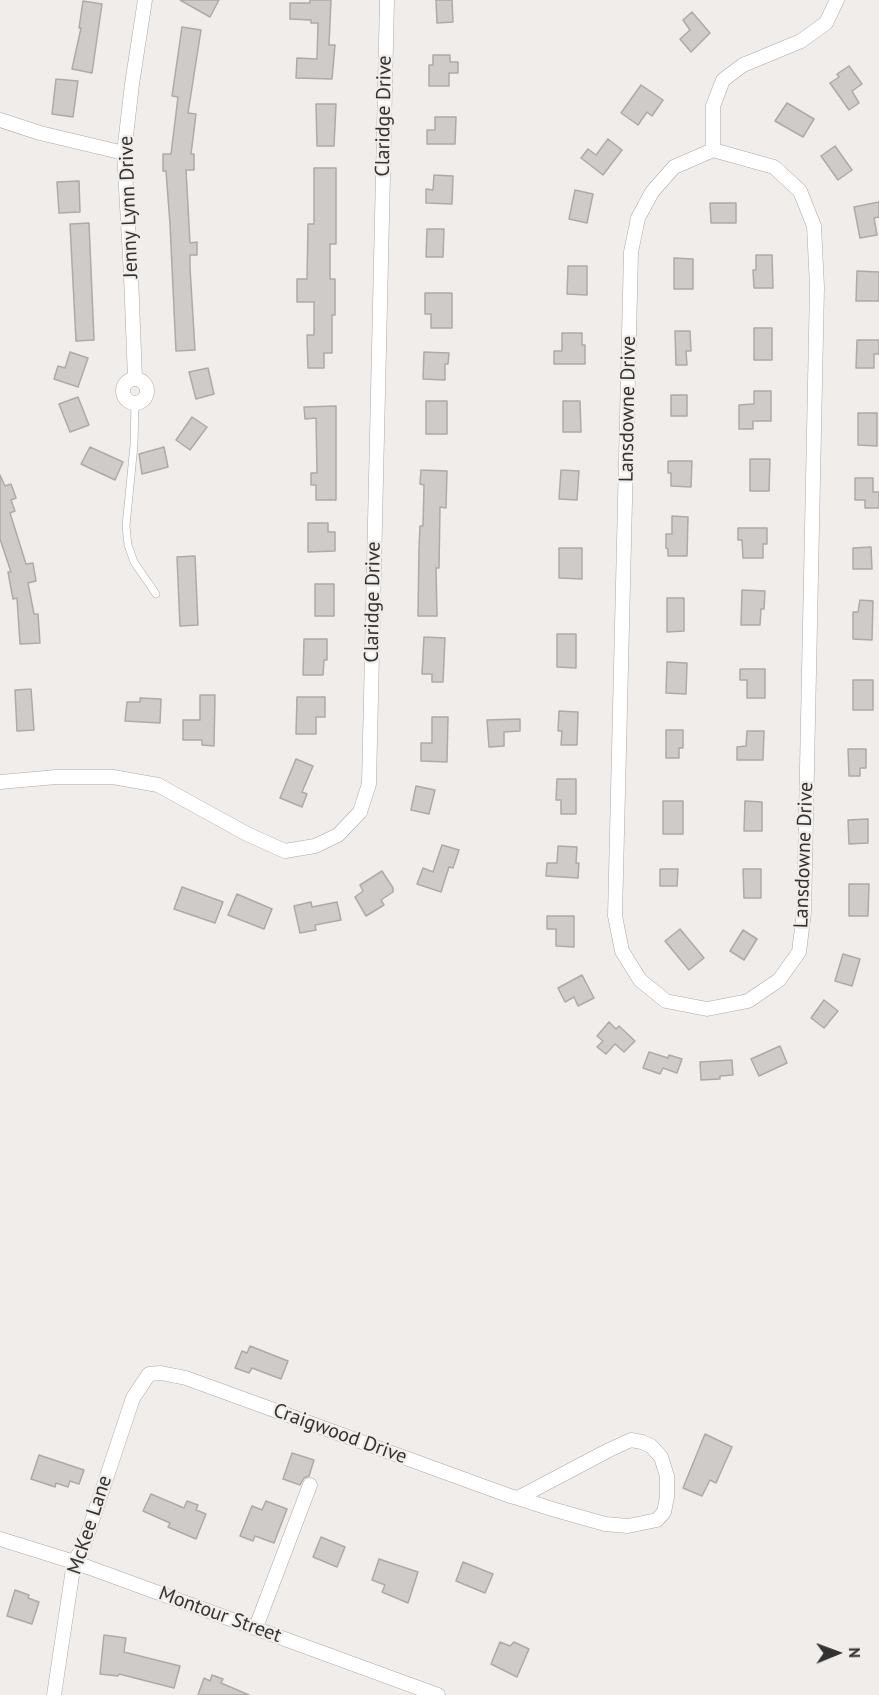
<!DOCTYPE html>
<html>
<head>
<meta charset="utf-8">
<style>
	body { margin:0 }
	#map { position:relative; width:879px; height:1695px; overflow:hidden; background:#f0edea; font-family:"PT Sans",sans-serif }
	canvas { display:block }
	.north { position:absolute; left:807px; top:1623px; width:60px; height:60px; -webkit-text-stroke:4px #f0edea; paint-order:stroke; rotate:89deg; font-size:16px; font-weight:700; line-height:24px; text-align:center; color:#333231 }
	.north::after { content:''; display:block; margin:auto; width:21px; height:27px; background:#333231; clip-path:polygon(50% 0,100% 100%,50% 72%,0 100%) }
</style>
</head>
<body>
<div id="map">
<canvas width="879" height="1695"></canvas>
<div class="north">N</div>
</div>
<script>
const ctx = document.querySelector('canvas').getContext('2d');
ctx.lineJoin = 'round';
function fill(path, color) { ctx.fillStyle = color; ctx.fill(path, 'evenodd'); }
const shape = rows => new Path2D(rows.map(r => 'M' + r).join(''));
function trace(path, color, width, dash) { ctx.strokeStyle = color; ctx.lineWidth = width; ctx.lineCap = dash ? 'butt' : 'round'; ctx.setLineDash(dash || []); ctx.stroke(path); }
function drawText(font, color, halo, rows, align = 'center') {
  ctx.font = font + ' "PT Sans",sans-serif'; ctx.lineWidth = 4.5; ctx.setLineDash([]); ctx.textBaseline = 'middle'; ctx.strokeStyle = halo; ctx.fillStyle = color; for (const [text, x, y, turn = 0] of rows) {
    ctx.save(); ctx.translate(x, y); ctx.rotate((+turn || 0) * Math.PI / 180); ctx.textAlign = isNaN(turn) ? turn : align; if (halo) ctx.strokeText(text, 0, 0); ctx.fillText(text, 0, 0); ctx.restore();
  }
}
const building = shape([
	[180,0,219,0,210,17,180,0],
	[310,0,331,0,329,45,335,45,332,79,296,78,297,58,317,59,318,23,311,23,311,20,290,19,290,3,310,3,310,0],
	[436,0,452,0,453,22,437,23,436,0],
	[83,1,102,4,92,73,72,69,81,28,79,28,83,1],
	[692,12,710,33,691,52,680,39,690,30,683,20,692,12],
	[182,27,201,30,188,113,196,114,191,154,194,154,194,170,186,170,190,243,197,242,197,255,190,255,190,268,195,350,176,351,170,224,166,171,163,171,163,154,171,154,178,97,172,96,182,27],
	[433,55,450,55,450,62,458,62,458,73,449,73,449,86,429,86,429,65,433,65,433,55],
	[849,66,862,84,852,91,859,103,849,110,830,83,839,77,837,74,849,66],
	[56,79,78,81,73,117,52,114,56,79],
	[641,85,663,100,652,116,647,112,638,125,621,113,641,85],
	[787,103,814,119,803,137,775,121,787,103],
	[316,104,336,104,334,146,317,146,316,104],
	[435,117,456,117,455,144,427,144,427,130,435,130,435,117],
	[608,139,622,150,603,175,581,158,588,149,596,155,608,139],
	[835,146,852,170,838,180,821,156,835,146],
	[314,168,336,168,336,244,330,244,330,279,335,279,335,315,332,315,332,353,324,353,324,368,308,368,307,335,314,335,314,302,297,302,297,279,307,279,308,224,314,224,314,168],
	[434,175,453,176,452,204,426,203,426,189,433,190,434,175],
	[79,181,80,212,59,213,57,182,79,181],
	[575,190,593,194,587,223,569,219,575,190],
	[879,202,879,217,874,218,877,235,860,238,854,207,879,202],
	[710,203,736,203,736,223,711,223,710,203],
	[89,223,94,340,76,341,70,224,89,223],
	[427,229,444,229,443,257,426,257,427,229],
	[756,255,772,255,773,288,754,288,753,270,756,270,756,255],
	[674,258,693,259,693,289,674,289,674,258],
	[568,266,587,266,587,295,567,294,568,266],
	[857,271,879,272,879,301,856,301,857,271],
	[425,293,452,293,452,328,431,328,431,314,425,314,425,293],
	[754,328,772,328,772,360,754,360,754,328],
	[675,331,690,331,691,351,686,351,687,365,676,365,675,331],
	[562,333,582,333,582,345,585,345,585,364,554,364,554,351,562,351,562,333],
	[857,340,879,340,879,354,874,354,874,368,856,368,857,340],
	[70,352,88,358,78,387,54,379,58,366,65,368,70,352],
	[424,352,449,353,448,364,445,364,445,380,423,379,424,352],
	[208,368,214,394,196,399,189,372,208,368],
	[754,391,771,391,771,421,753,421,753,429,739,429,739,405,754,404,754,391],
	[671,395,687,395,687,416,671,416,671,395],
	[78,397,89,425,70,432,59,404,78,397],
	[426,401,447,401,447,434,426,434,426,401],
	[563,401,580,401,581,432,563,432,563,401],
	[336,406,336,500,316,500,316,485,311,485,311,473,317,473,316,418,305,419,304,407,336,406],
	[858,413,877,413,877,446,858,445,858,413],
	[192,417,207,427,190,450,176,440,192,417],
	[90,447,123,462,115,480,81,464,90,447],
	[164,447,168,467,142,474,139,454,164,447],
	[750,459,770,459,769,491,750,491,750,459],
	[668,461,692,461,691,487,671,486,671,473,668,473,668,461],
	[421,470,447,471,446,508,440,507,439,568,436,568,437,616,418,616,419,549,420,526,423,526,424,485,420,484,421,470],
	[561,470,579,471,577,500,559,499,561,470],
	[0,475,5,486,11,484,16,498,11,500,15,511,10,513,26,564,33,563,36,581,28,583,34,614,38,614,40,643,20,644,17,598,13,599,8,572,11,572,0,539,0,475],
	[855,478,873,478,873,492,879,492,879,508,865,508,865,500,855,500,855,478],
	[672,516,688,517,687,556,668,556,668,549,666,548,666,534,672,534,672,516],
	[308,523,328,523,328,532,335,532,335,551,308,552,308,523],
	[738,528,767,528,767,544,763,544,763,558,743,558,742,540,738,540,738,528],
	[871,547,872,569,853,569,853,548,871,547],
	[559,548,582,548,582,579,559,578,559,548],
	[195,556,198,625,180,626,177,557,195,556],
	[315,584,334,584,334,616,315,616,315,584],
	[742,590,765,591,764,609,761,609,760,625,741,625,742,590],
	[667,598,684,598,684,631,667,632,667,598],
	[860,600,873,601,872,640,853,639,853,612,858,612,860,600],
	[557,634,576,634,576,668,557,667,557,634],
	[424,637,445,638,443,682,432,682,432,674,422,674,424,637],
	[304,639,327,639,327,660,324,660,323,675,303,675,304,639],
	[667,662,687,663,686,694,666,693,667,662],
	[740,669,765,669,765,698,747,698,747,680,740,680,740,669],
	[853,680,873,680,873,710,853,710,853,680],
	[31,689,34,730,17,731,15,690,31,689],
	[200,695,215,695,214,746,202,745,202,740,183,740,183,720,200,720,200,695],
	[297,697,325,697,325,717,316,717,316,734,296,734,297,697],
	[140,698,161,699,160,723,125,721,127,702,140,702,140,698],
	[559,711,578,712,577,745,561,745,562,731,558,731,559,711],
	[432,717,448,717,447,762,421,761,421,743,432,743,432,717],
	[520,719,520,731,504,732,504,746,489,747,487,720,520,719],
	[666,730,683,730,683,748,679,748,679,758,666,758,666,730],
	[747,731,764,731,763,760,737,760,737,747,746,746,747,731],
	[848,749,866,749,866,768,860,768,860,776,849,776,848,749],
	[296,759,313,766,302,792,307,794,302,807,280,798,296,759],
	[557,779,576,779,576,814,561,814,561,800,556,800,557,779],
	[416,786,435,790,429,814,411,810,416,786],
	[663,801,683,801,683,834,663,834,663,801],
	[745,801,762,802,762,831,744,831,745,801],
	[868,819,868,843,849,844,848,820,868,819],
	[442,845,459,850,453,868,449,867,441,892,417,884,423,868,433,872,442,845],
	[558,846,577,847,576,863,579,863,578,878,546,876,547,863,557,863,558,846],
	[660,869,678,869,677,886,660,886,660,869],
	[743,869,761,869,761,898,744,898,743,869],
	[382,871,393,888,393,892,381,900,384,905,366,916,355,897,363,891,360,885,382,871],
	[849,884,869,884,868,916,849,916,849,884],
	[182,887,223,902,215,923,174,909,182,887],
	[237,894,272,909,264,929,228,915,237,894],
	[311,902,312,907,337,902,341,920,315,925,316,930,300,933,294,906,311,902],
	[547,916,574,916,574,947,556,946,556,929,547,929,547,916],
	[680,929,704,958,689,970,665,941,680,929],
	[743,930,757,939,744,960,730,951,743,930],
	[843,954,860,959,852,986,835,981,843,954],
	[582,975,594,998,578,1006,574,997,565,1002,558,988,582,975],
	[824,1000,838,1011,824,1028,811,1018,824,1000],
	[609,1022,616,1029,619,1026,635,1041,624,1052,615,1044,606,1054,597,1047,603,1041,597,1036,609,1022],
	[780,1046,787,1063,759,1076,751,1059,780,1046],
	[649,1052,668,1058,669,1055,682,1059,677,1073,663,1068,660,1074,643,1068,649,1052],
	[732,1060,733,1075,720,1076,720,1079,701,1080,700,1062,732,1060],
	[250,1346,288,1361,281,1379,252,1368,249,1373,235,1368,242,1351,247,1353,250,1346],
	[705,1434,732,1447,716,1483,710,1480,702,1496,683,1488,705,1434],
	[292,1453,314,1460,309,1476,304,1478,300,1485,283,1479,292,1453],
	[39,1455,84,1470,79,1484,70,1481,68,1487,56,1483,55,1487,31,1479,39,1455],
	[151,1494,184,1508,187,1501,198,1505,196,1510,206,1514,196,1539,168,1527,170,1523,143,1511,151,1494],
	[266,1501,287,1509,274,1543,255,1536,253,1541,240,1536,252,1506,262,1510,266,1501],
	[321,1537,345,1547,337,1567,313,1557,321,1537],
	[379,1559,418,1572,408,1603,382,1592,385,1585,372,1580,379,1559],
	[463,1562,493,1574,485,1593,456,1581,463,1562],
	[15,1590,29,1595,28,1598,39,1602,32,1624,7,1616,15,1590],
	[104,1635,126,1638,124,1652,180,1666,174,1688,119,1674,118,1676,100,1674,104,1635],
	[500,1642,510,1646,514,1642,529,1649,517,1677,491,1664,500,1642],
	[212,1675,223,1679,221,1683,249,1695,198,1695,204,1678,210,1681,212,1675]
]);
const service = shape([
	[135,403,134,445,126,526,128,545,134,562,156,594]
]);
const minor = shape([
	[0,120,40,133,124,153],
	[713,150,774,167,800,191,814,226,817,287,804,912,799,952,779,980,748,1001,707,1009,666,1001,640,980,622,951,615,916,631,252,638,218,652,192,674,167,713,150],
	[713,150,713,106,723,80,743,65,801,41,826,23,837,0],
	[135,379,131,275,124,153,132,84,145,0],
	'123 391a12 12 0 1 1 24 0a12 12 0 1 1-24 0Z',
	[0,782,56,777,113,777,158,785,247,834,285,851,315,846,338,835,360,812,369,784,387,0],
	[0,1539,74,1562,438,1695],
	[256,1627,310,1485],
	[54,1695,74,1562,84,1545,133,1398,149,1374,161,1373,186,1378,510,1496,518,1498,552,1509,605,1524,628,1526,657,1520,664,1512,667,1497,667,1476,661,1457,651,1446,642,1442,631,1440,609,1450,518,1498]
]);
const streetNames = [
	["Claridge Drive",384,116,-89],
	["Jenny Lynn Drive",129,207,-92],
	["Lansdowne Drive",628,409,-89],
	["Claridge Drive",373,602,-89],
	["Lansdowne Drive",804,855,-88],
	["Craigwood Drive",340,1434,20],
	["McKee Lane",90,1525,-72],
	["Montour Street",220,1615,20]
];
fill(building, '#cecbc8');
trace(building, '#adaaa7', 1.5);
trace(service, '#aca9a6', 8);
trace(minor, '#aca9a6', 15);
trace(service, '#fff', 7);
trace(minor, '#fff', 14);
drawText('20px', '#333231', '#f0edea', streetNames);
</script>
</body>
</html>
